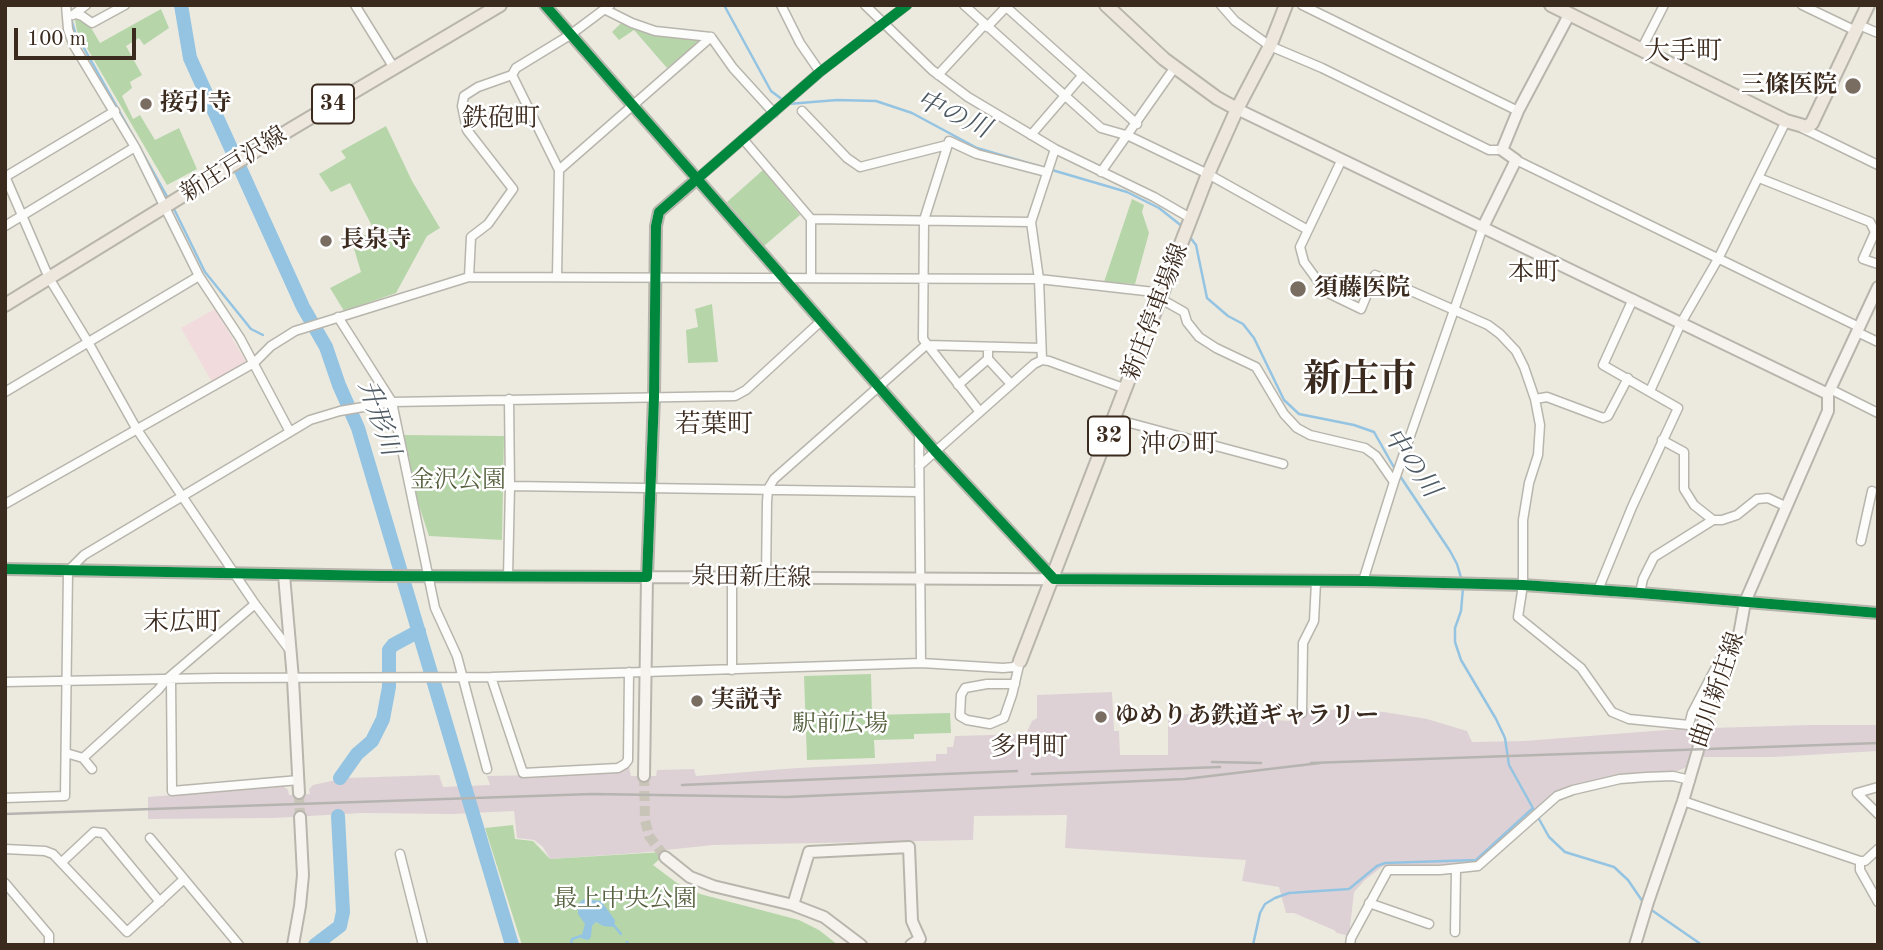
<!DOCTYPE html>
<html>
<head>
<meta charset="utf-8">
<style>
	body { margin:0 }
	#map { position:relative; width:1883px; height:950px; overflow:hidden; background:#eceadf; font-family:"Old Standard TT",serif }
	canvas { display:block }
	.frame { position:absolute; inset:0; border:7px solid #3b2a1e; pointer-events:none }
	.scale { position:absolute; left:14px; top:28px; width:122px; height:32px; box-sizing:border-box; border:4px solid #3b2a1e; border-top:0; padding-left:9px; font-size:21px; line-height:24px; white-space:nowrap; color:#3b2a1e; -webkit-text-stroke:5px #fff; paint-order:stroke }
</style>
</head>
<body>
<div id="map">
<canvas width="1883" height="950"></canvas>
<div class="frame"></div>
<div class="scale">100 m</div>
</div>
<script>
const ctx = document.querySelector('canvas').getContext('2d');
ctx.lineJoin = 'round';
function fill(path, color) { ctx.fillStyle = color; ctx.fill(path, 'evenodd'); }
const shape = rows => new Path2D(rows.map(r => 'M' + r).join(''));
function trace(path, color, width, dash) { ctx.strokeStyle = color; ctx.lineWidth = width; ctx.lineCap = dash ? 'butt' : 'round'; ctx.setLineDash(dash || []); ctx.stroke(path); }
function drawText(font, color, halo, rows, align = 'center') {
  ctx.font = font + ' "Old Standard TT","Noto Serif JP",serif'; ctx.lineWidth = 5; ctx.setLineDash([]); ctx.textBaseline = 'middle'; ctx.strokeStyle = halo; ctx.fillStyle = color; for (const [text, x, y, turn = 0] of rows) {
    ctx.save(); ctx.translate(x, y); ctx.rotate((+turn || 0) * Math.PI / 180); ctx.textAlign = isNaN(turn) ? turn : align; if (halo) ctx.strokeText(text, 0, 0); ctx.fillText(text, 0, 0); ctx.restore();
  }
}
const built = shape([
	[215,309,246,362,212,382,181,328]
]);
const industrial = shape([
	[1112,692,1114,731,1119,731,1120,755,1168,755,1168,713,1290,721,1292,708,1384,712,1427,719,1467,731,1472,742,1524,741,1679,729,1809,725,1878,725,1878,751,1773,757,1690,757,1687,767,1670,774,1570,787,1553,794,1479,861,1471,864,1383,866,1365,880,1354,892,1349,936,1337,933,1334,930,1294,913,1286,913,1279,887,1242,881,1246,860,1065,848,1067,815,974,816,973,840,713,845,638,853,550,859,543,847,534,840,517,838,514,811,452,814,362,813,274,818,148,819,148,797,283,786,288,790,289,795,310,794,309,789,313,785,345,778,439,775,443,787,490,785,487,776,594,774,612,767,629,767,631,776,656,776,657,770,694,769,696,776,797,768,936,761,936,754,947,754,947,747,953,747,955,736,1026,734,1032,721,1037,718,1037,695]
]);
const green = shape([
	[161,9,169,28,144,45,139,38,126,46,142,75,130,82,132,88,122,96,133,119,140,115,155,140,179,128,197,169,167,185,77,31,75,20,81,19,90,26,100,43],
	[623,21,700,37,702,41,667,68,634,30,619,40,612,32],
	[386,126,412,181,440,228,427,236,396,293,344,311,330,288,361,272,352,242,374,230,350,183,331,192,319,174,346,158,341,151],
	[763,170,800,215,764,246,727,202],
	[1132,199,1144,205,1142,212,1149,233,1135,284,1104,282],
	[712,304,718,362,688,363,686,330,698,327,695,309],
	[401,435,504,436,502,540,429,536,400,448],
	[871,674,872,715,950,713,951,733,914,734,914,739,874,740,875,758,807,760,804,676],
	[513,825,515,839,533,841,550,859,663,852,664,855,653,865,677,883,700,894,799,920,819,930,838,945,522,945,485,828]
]);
const water = shape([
	[584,899,601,901,615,920,614,927,603,926,596,922,592,926,591,937,588,940,581,938,585,924,578,914,578,908,579,903]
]);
const stream = shape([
	[724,5,771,91,783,100],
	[71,18,75,32,169,200],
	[788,104,837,100,876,101,912,113,977,148,1127,192,1159,208,1183,227],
	[172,205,205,272,251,329,263,335],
	[1189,236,1196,245,1207,298,1228,316,1243,324,1254,338,1284,400,1299,414,1354,425,1374,432,1396,471],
	[1400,476,1450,551,1457,564,1462,581],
	[1463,588,1461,611,1455,628,1455,642,1461,660,1496,719,1505,738,1509,765,1549,837,1565,852,1614,867,1628,880,1645,905],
	[1650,909,1702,945],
	[612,923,621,934],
	[627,942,628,945],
	[571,945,572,939,584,935],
	[1253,945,1260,913,1265,904,1275,898,1289,893,1349,889,1377,866,1385,863,1476,860,1533,808]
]);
const river = shape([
	[181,5,190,58,303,307,326,347,339,385,358,428,512,945],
	[340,778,357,754,372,741,383,719,389,687,389,650,393,645,419,631],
	[315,945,340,926,343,912,338,816]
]);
const secondaryTunnel = shape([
	[644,776,645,820,649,836,665,857],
	[299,793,300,817]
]);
const street = shape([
	[66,5,68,29,73,44,135,147,199,276,240,338,290,432],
	[355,5,394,68],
	[781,5,800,43,820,72],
	[865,5,932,70,968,97,1055,149,1154,197,1192,219],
	[964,5,1101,128,1129,136,1208,174,1308,230],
	[1004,5,1137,124],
	[1221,5,1235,21,1270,46,1322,68,1489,150,1502,150],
	[1302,5,1518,111],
	[1802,5,1856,31],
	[604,9,632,23,655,31,711,37],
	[76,14,82,16,92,23,125,5],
	[73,15,86,5],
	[1859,25,1878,33],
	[987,27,1006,7],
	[711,37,733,68,774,113],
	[1641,50,1664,5],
	[512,75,559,170,557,276],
	[938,75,985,24],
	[802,111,847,158,860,167,947,145],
	[1802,128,1878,165],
	[1031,135,1081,77],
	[743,139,811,219,811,277],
	[1342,159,1300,247,1304,262,1326,292,1361,309,1375,275,1488,325,1500,334,1516,351,1524,367,1535,399,1540,425,1538,455,1529,483,1523,520,1523,585,1518,617,1581,668,1612,712,1629,719,1689,725,1692,713,1728,644,1737,637],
	[1516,160,1859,327],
	[559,170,711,37],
	[1101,172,1175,67],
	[5,176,49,278,88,342,136,428,255,604,289,649],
	[5,177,115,111],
	[1759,178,1870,222,1875,232,1863,259,1878,264],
	[697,179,820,72,907,5],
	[811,219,1031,222],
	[5,226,135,147],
	[469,277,471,237,488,224,513,189,467,130,462,106,464,96,478,87,512,75,516,68,570,35,610,5],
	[1161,299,1184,312,1187,322,1199,337,1216,348,1256,367,1284,414,1297,428,1310,435,1365,448,1376,456,1394,482],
	[338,317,392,402,435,608,457,656,487,769],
	[1857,332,1878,342],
	[988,359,1011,384],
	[1042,360,1039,279,1031,222,1055,149],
	[958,385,988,359,988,347],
	[1830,389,1878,413],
	[1650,391,1681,323,1718,259,1786,121],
	[5,392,199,276],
	[1535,399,1547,397,1603,418,1608,416,1628,378],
	[980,412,923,339,924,220,949,141,977,154,1046,172],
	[1115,419,1283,464],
	[919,433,921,663],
	[1662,440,1684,452,1684,489,1694,505,1713,520],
	[919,466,1034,364,1042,360,1049,361,1126,389],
	[510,486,919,492],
	[5,504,254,363,271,346,295,331,469,277,1039,279,1163,293],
	[1861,541,1872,491],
	[508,577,510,486,509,399],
	[766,579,767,502,768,489,774,479,926,345,1041,348],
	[1363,581,1394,482,1483,227],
	[1598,590,1632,507,1678,408,1603,365,1633,299],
	[1640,593,1643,579,1654,557,1713,520,1722,520,1737,515,1757,499,1768,498,1787,507],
	[732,670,732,578],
	[491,677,523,773,618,768,625,764,628,760,629,672],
	[171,679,172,791,299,780],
	[5,682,216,678,491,677,921,663,1003,668,1014,667,1020,661],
	[1015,684,987,684,965,688,961,695,960,716,967,720,990,724,1004,718,1012,695,1020,661],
	[1302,713,1303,643,1314,621,1316,582],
	[66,753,83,758,92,769],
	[83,758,158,690,167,679,255,604],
	[1878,787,1857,793,1878,814],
	[5,798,65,796,68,571,84,555,310,420,340,411,392,402,735,396,746,390,820,322],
	[1683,801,1860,861],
	[150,838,239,945],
	[5,849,45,851,53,854,127,932,183,880],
	[400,854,423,945],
	[1860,861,1860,870,1878,902],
	[1860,861,1865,861,1878,849],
	[62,862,94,832,103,833,160,902],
	[5,883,49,935,49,945],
	[1369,903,1429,924],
	[1455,932,1456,869],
	[1350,945,1351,938,1388,870,1440,870,1478,866,1557,796,1573,790,1620,779,1646,777,1673,776,1690,780]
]);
const secondary = shape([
	[545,5,935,451,1054,579],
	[1237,109,1828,394],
	[1483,227,1516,160,1502,150,1518,111,1569,15],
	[5,569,382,576,647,577,654,397,656,226,659,212,697,179],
	[284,575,293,679,299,793],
	[644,776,647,577,1363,581,1523,585,1640,593,1878,613],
	[665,857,690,877,713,886,793,905,824,917,861,945],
	[793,905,809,852,909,847,912,921,920,939,911,945],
	[293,945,300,906,303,875,300,817],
	[1635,945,1648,902,1683,801,1698,750,1705,713,1728,665,1739,635,1745,602,1828,411,1828,394,1878,287]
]);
const primary = shape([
	[1106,5,1164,59,1217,98,1237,109],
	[1551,5,1786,121,1807,127,1812,123,1868,5],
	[5,305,291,129,500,5],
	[1020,661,1208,174,1237,109,1270,46,1286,5]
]);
const rail = shape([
	[1212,762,1261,763],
	[1311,763,1878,743],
	[1032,774,1220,767],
	[682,785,1017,771],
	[5,814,592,794,787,797,1185,779,1320,763]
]);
const cycleway = shape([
	[545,5,935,451,1054,579,1363,581,1523,585,1640,593,1878,613],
	[5,569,382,576,647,577,654,397,656,226,659,212,820,72,907,5]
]);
const markers = [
	[1853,86,9,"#796d62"],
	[146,104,7,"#796d62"],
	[326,241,7,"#796d62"],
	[1298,289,9,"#796d62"],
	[697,701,7,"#796d62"],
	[1101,717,7,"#796d62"]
];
const shields = [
	[333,104,42],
	[1109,436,42]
];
const shieldNames = [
	["34",333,104],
	["32",1109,436]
];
const poiNames = [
	["三條医院",1837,86,"right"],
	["接引寺",160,104],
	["長泉寺",340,241],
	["須藤医院",1314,289],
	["実説寺",711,701],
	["ゆめりあ鉄道ギャラリー",1115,717]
];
const streetNames = [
	["新庄戸沢線",234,165,-32],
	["新庄停車場線",1156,312,-69],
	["泉田新庄線",751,578,1],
	["曲川新庄線",1718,690,-71]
];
const parkNames = [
	["金沢公園",458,481],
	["駅前広場",840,725],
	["最上中央公園",625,900]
];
const neighbourhoodNames = [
	["大手町",1683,52],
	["鉄砲町",501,119],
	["本町",1534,273],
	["若葉町",714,425],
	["沖の町",1179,445],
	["末広町",182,623],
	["多門町",1029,748]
];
const waterNames = [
	["中の川",953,115,25],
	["升形川",378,418,71],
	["中の川",1411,463,55]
];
const townNames = [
	["新庄市",1360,381]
];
fill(built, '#f1dbdd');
fill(industrial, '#ddd1d5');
fill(green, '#b6d6a9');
fill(water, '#94c4e2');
trace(stream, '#94c4e2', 2.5);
trace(river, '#94c4e2', 14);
trace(secondaryTunnel, '#c9c4b8', 10, [10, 5]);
trace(street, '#b8b5ad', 11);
trace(secondary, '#b8b5ad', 14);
trace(primary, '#b8b5ad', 16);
trace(street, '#fcfcfa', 8);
trace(secondary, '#f6f3ef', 10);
trace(primary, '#eee7de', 12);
trace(rail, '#b6b4b1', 2.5);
trace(cycleway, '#00873e', 10);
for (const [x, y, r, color] of markers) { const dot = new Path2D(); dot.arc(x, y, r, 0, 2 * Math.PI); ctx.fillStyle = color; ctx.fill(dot); trace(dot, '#fff', 2.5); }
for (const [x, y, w] of shields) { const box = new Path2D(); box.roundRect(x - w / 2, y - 19.5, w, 39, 5); ctx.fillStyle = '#fff'; ctx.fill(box); trace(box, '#3b2a1e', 2); }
drawText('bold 23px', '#3b2a1e', null, shieldNames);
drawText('bold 24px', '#3b2a1e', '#fff', poiNames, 'left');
drawText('24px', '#3b2a1e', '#fff', streetNames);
drawText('24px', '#56613f', '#fff', parkNames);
drawText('26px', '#3b2a1e', '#fff', neighbourhoodNames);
drawText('italic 26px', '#4d5a63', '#fff', waterNames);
drawText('bold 38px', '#3b2a1e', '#fff', townNames);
</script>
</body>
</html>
